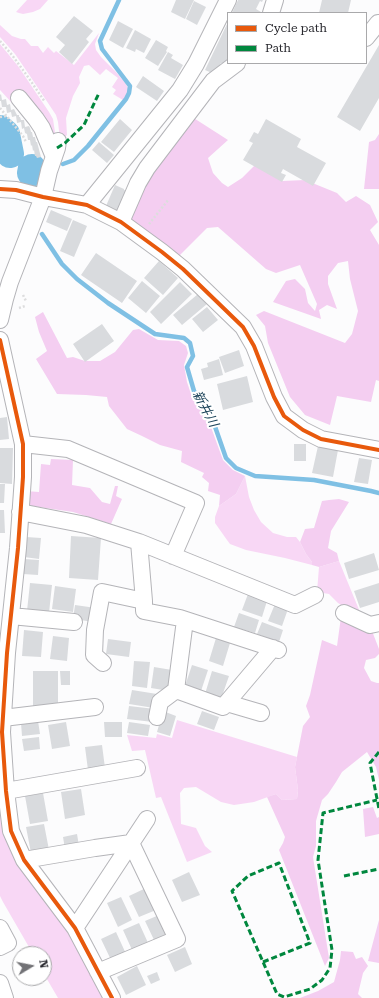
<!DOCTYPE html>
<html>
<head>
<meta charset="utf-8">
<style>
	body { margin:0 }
	#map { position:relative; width:379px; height:998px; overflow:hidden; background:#fcfcfd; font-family:"Roboto Serif",serif }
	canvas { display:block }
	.legend { position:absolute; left:227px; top:12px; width:140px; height:52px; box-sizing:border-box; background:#fff; border:1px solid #a9a9ab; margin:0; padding:5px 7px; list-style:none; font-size:12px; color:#27272d }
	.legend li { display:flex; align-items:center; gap:8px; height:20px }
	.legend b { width:20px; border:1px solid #a9a9ab }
	.north { position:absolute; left:12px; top:946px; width:40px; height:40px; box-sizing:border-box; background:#fff; border:1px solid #a9a9ab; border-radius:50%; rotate:80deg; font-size:11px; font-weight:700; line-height:16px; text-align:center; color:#27272d }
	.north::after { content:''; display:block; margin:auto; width:14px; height:18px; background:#727276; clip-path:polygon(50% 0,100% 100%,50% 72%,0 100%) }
</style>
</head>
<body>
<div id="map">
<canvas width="379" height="998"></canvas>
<ul class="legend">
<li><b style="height:5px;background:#e8590c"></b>Cycle path</li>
<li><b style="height:5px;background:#00873e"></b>Path</li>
</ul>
<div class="north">N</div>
</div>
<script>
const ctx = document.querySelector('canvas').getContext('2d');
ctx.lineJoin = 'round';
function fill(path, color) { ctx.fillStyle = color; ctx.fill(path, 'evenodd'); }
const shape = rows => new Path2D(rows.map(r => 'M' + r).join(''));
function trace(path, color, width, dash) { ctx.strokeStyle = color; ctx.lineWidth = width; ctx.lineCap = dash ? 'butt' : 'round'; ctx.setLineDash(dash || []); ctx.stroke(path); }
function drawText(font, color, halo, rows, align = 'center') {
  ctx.font = font + ' "Roboto Serif","Noto Sans JP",serif'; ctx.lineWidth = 4; ctx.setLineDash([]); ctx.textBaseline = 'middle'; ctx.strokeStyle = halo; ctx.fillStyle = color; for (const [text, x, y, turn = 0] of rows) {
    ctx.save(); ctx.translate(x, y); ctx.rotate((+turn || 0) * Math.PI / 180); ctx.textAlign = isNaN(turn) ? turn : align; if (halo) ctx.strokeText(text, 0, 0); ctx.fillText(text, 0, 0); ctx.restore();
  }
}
const green = shape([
	[27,0,48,0,40,9,33,12,23,14,19,13,16,12],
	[0,25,12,36,21,39,25,39,31,46,38,46,43,53,48,47,54,53,56,51,74,65,99,33,95,44,96,50,101,57,117,73,126,84,128,88,128,92,126,96,123,100,113,94,116,90,112,87,118,78,106,69,100,75,89,65,84,66,79,77,80,83,73,96,66,118,67,135,64,138,60,140,58,122,56,115,30,76,15,54,0,37],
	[0,44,18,66,49,112,53,119,56,139,17,98,12,103,0,90],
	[245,476,249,497,254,510,261,522,273,533,287,537,296,537,300,542,306,554,312,562,312,565,285,558,246,550,230,544,227,540,215,523,215,517,219,506,236,494],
	[339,561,362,617,351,611,338,603,329,594,317,592,319,567],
	[177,720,297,757,295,767,298,790,297,799,282,800,276,794,254,802,234,805,221,802,196,787,184,788,180,793,181,824,196,828,205,846,212,852,187,862,161,797,156,798,145,750,132,751,127,735,156,738,157,734,172,738],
	[0,784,8,837,77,941,108,998,58,998,44,974,44,954,33,954,3,902,0,896]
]);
const forest = shape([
	[189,115,228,140,208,158,213,173,222,183,228,187,242,178,255,165,282,181,305,180,337,193,346,202,356,196,370,205,378,222,370,230,379,245,379,381,376,380,371,402,337,396,330,425,305,415,290,397,268,343,265,326,256,315,264,311,345,343,352,334,358,311,350,279,348,261,338,263,328,276,328,284,337,309,327,305,319,310,321,319,273,302,286,281,295,279,305,289,308,303,315,311,317,304,300,265,276,273,266,269,218,227,207,228,179,256,129,218,152,171],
	[379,134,379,189,364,189,369,142,375,140],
	[43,312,67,358,73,357,85,361,100,361,115,352,133,330,139,329,158,340,179,341,186,346,188,353,184,365,187,382,191,394,208,419,223,460,233,470,245,476,236,494,219,506,220,495,208,491,209,483,202,477,204,473,181,462,182,451,160,445,142,436,127,429,109,406,107,397,86,395,57,394,36,359,47,351,39,332,35,317],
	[51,459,73,460,72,485,90,488,102,502,110,504,115,486,118,486,116,496,122,499,111,524,73,512,25,505,26,491,39,492,41,464,50,465],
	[339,499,349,502,331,531,328,548,337,553,339,561,319,567,312,565,312,562,306,554,300,542,305,529,314,528,322,501,329,500],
	[341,617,372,631,379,649,379,654,375,658,366,660,364,668,371,681,377,683,379,683,379,780,376,767,367,752,342,772,336,782,328,794,322,800,316,821,316,846,313,857,329,958,325,966,279,850,283,843,285,837,267,797,276,794,282,800,297,799,298,790,295,767,303,726,310,717,306,706,310,695,322,640,337,646],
	[373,807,377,818,379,817,379,834,365,837,363,809],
	[379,920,379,963,368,961],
	[341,951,353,952,356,959,362,957,368,966,363,973,358,994,362,998,300,998,318,991,334,982,340,960]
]);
const stream = shape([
	[63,164,74,160,88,146,126,99,129,93,130,86,102,49,100,41,119,0],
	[32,168,37,167],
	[42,234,62,264,77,279,108,303,155,334,184,338,190,343,193,356,187,367,194,391,212,418,226,458,236,468,255,476,314,480,371,491,379,493]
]);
const river = shape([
	[0,129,6,134,10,154],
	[31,173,32,168]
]);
const building = shape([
	[176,0,194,0,185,19,171,12],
	[238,0,263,0,262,2,260,1,256,9,261,12,261,13,232,13],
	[322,0,351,0,348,13,319,13],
	[194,1,206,7,197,25,186,19],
	[74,16,93,31,86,39,89,42,72,64,59,52,65,45,56,37],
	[118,21,133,29,123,48,109,40],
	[228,22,228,57,225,64,221,63,218,68,217,68,216,71,214,70,212,73,205,70],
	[135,30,151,39,144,53,136,49,135,52,126,48],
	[156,40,168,47,166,51,167,52,158,66,145,58],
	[379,45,379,98,360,131,337,117],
	[168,52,173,55,171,58,183,65,175,79,158,70],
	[143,76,164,91,157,101,136,87],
	[1,94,2,100,6,99,7,105,10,104,11,110,14,109,17,115,19,115,19,117,20,117,21,120,24,120,25,127,29,126,30,128,31,132,32,132,33,137,35,137,36,142,37,142,41,157,37,158,36,156,35,156,34,150,33,151,32,145,31,146,30,140,28,140,27,134,25,133,24,128,22,129,21,122,17,123,16,116,12,117,11,112,7,113,6,107,2,107,1,101,0,101,0,95],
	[120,119,132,130,114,152,101,142],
	[266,119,301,139,297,147,326,163,313,186,283,169,281,173,286,175,282,182,243,160,253,143,249,141,254,132,258,134],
	[99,142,114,155,107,163,92,150],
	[115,185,124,189,124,190,128,191,120,213,106,206],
	[51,210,72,219,67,231,46,222],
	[73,220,87,226,74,257,60,251],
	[96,253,137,281,122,303,81,275],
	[159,261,178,278,163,295,144,278],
	[142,281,160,296,146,313,128,298],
	[180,282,192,294,161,324,150,312],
	[198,294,207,304,182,325,173,315],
	[207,307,218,320,203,332,192,319],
	[102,324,114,341,85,362,73,344],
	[239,350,244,366,225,373,219,357],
	[219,359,223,375,204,380,201,369,208,367,207,363],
	[247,376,253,402,223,410,217,384],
	[7,417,9,439,0,440,0,418],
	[294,444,306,444,306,461,294,461],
	[318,446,338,450,333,477,312,473],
	[0,448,13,448,12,484,0,483],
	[359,458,372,460,368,484,354,482],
	[0,484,5,484,4,503,0,503],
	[0,510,4,510,5,533,0,533],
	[71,536,101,538,98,580,69,578],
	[26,537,41,538,39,559,24,557],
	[374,553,379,570,349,579,344,563],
	[24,559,39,560,38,575,23,574],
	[30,583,52,585,49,613,27,611],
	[379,583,379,602,360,608,354,591],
	[55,586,76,589,73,612,52,609],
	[248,594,267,601,262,617,242,610],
	[275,604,288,609,282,626,268,621],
	[75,605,96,608,94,622,73,619],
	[239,613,259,620,255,633,234,627],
	[262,622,283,630,279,642,257,634],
	[24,630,43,632,41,657,22,656],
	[53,636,69,638,67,661,50,659],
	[216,638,230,643,223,666,209,661],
	[108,639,131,642,129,657,106,654],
	[134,661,150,662,147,688,132,686],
	[192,665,208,670,201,691,185,686],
	[154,667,172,670,169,691,151,688],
	[33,671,58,671,58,706,33,706],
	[60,671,70,671,70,685,61,685],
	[212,671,229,676,221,699,205,694],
	[132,690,157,694,154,708,129,704],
	[129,706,155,709,153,722,127,719],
	[163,711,176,716,170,736,157,732],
	[202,711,219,717,214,730,197,724],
	[38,721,40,734,22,736,21,723],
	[66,722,70,746,52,749,48,725],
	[104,722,122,722,122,737,105,737],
	[129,722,150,725,148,736,127,733],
	[39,737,40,749,24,751,22,739],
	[102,745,105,768,88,770,85,747],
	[81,789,85,815,65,819,61,792],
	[43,793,48,821,30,824,25,796],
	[44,824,49,850,31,853,26,827],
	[77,834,79,846,65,849,63,837],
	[189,872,200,895,182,902,172,880],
	[146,888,156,910,139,917,129,896],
	[121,897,132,920,118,927,107,903],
	[159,915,168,937,155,942,145,921],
	[139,923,149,945,133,952,123,930],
	[116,932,127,956,112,962,101,939],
	[185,947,192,964,175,972,167,955],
	[137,966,146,985,126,995,117,977],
	[157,972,160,980,151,984,147,976]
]);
const path = shape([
	[0,41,12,55,28,77,45,102],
	[0,108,23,136,26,142],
	[0,117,6,116],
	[149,224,169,199],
	[23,295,26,301],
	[19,308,25,306]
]);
const minor = shape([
	[271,13,275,0],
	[366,38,378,23,379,23],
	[19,98,36,119,42,128,54,157],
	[0,189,16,190,43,197,87,205,121,222,162,252,183,269,243,327,254,346,274,397,284,416,303,430,321,439,379,450],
	[87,205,180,90,196,64,228,0],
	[121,222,138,183,147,168,213,81,237,63],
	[0,320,5,299,10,282,43,197,49,171,57,148,58,141],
	[0,340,23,444,23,477,18,548,7,653,2,732,6,791,11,831,24,860,75,928,112,998],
	[23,444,68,449,196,503,173,556],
	[20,512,86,525,139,542,144,601,144,611,180,618,278,650],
	[139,542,295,605,315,595],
	[344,613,370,625,379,623],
	[11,616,74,622],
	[185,620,176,690,223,707,273,648],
	[103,663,94,655,95,630,102,592,144,601],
	[227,703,261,713],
	[157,717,160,702,176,690],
	[3,718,95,707],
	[6,791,137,768],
	[24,860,95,848,131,843,177,939,98,972],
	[0,928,8,943,0,947],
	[75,928,147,819],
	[0,983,5,998]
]);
const quiet = shape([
	[57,148,65,143,84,125,99,93],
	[379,752,370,763,379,809],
	[344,876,379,869],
	[263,962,310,943,279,863,248,876,232,891,263,962,277,994,284,997,310,989,322,980,330,968,332,950,318,860,323,813,377,800]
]);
const cycleway = shape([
	[0,189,16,190,43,197,87,205,121,222,162,252,183,269,243,327,254,346,274,397,284,416,303,430,321,439,379,450],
	[0,340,23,444,23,477,18,548,7,653,2,732,6,791,11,831,24,860,75,928,112,998]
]);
const waterNames = [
	["新井川",205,409,62]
];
fill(green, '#f8d7f5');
fill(forest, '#f4cef1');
trace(stream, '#7fc0e4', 4.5);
trace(river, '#7fc0e4', 28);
fill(building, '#d9dbde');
trace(minor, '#b4b4b8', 18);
trace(path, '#ddddde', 2.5, [2, 2]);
trace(minor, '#fff', 16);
trace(quiet, '#00873e', 3, [6, 3]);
trace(cycleway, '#e8590c', 4);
drawText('italic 13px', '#1e455b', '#fff', waterNames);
</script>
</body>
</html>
